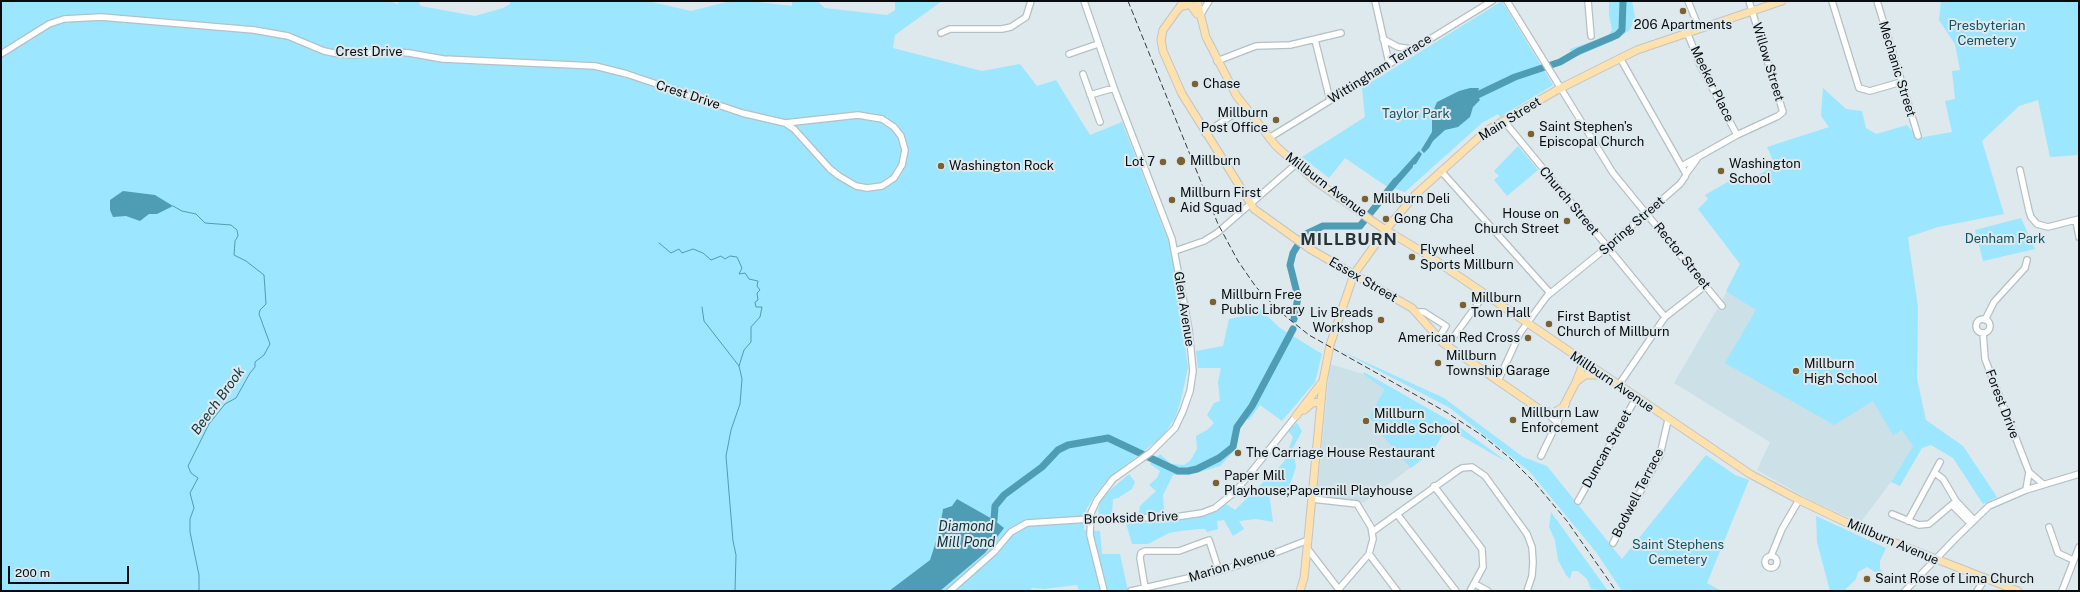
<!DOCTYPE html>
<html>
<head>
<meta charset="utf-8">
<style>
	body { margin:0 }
	#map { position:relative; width:2080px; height:592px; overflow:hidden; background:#dde9ed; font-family:"Public Sans",sans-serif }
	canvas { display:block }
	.frame { position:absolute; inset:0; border:2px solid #090c0e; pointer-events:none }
	.scale { position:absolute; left:8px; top:566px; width:121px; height:18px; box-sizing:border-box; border:2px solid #090c0e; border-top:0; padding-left:5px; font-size:12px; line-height:14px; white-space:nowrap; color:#090c0e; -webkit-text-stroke:3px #dde9ed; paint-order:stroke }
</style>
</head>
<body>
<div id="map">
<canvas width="2080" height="592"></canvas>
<div class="frame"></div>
<div class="scale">200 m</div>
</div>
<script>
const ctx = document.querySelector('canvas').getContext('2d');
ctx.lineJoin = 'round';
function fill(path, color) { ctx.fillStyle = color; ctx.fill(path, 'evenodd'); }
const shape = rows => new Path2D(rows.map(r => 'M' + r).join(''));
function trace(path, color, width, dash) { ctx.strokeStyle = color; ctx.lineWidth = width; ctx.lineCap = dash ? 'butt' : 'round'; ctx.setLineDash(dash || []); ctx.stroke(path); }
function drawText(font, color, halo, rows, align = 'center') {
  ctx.font = font + ' "Public Sans",sans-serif'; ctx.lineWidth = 4; ctx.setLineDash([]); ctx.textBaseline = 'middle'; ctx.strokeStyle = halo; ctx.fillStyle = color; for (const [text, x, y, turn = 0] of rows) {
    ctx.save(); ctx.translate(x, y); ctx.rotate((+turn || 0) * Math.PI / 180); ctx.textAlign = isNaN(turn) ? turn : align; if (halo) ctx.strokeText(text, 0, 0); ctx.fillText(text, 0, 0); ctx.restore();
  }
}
const built = shape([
	[1781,200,1913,446,1891,482,1860,523,1808,499,1757,470,1770,442,1674,383,1723,299,1740,264],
	[1330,364,1363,374,1384,388,1379,399,1433,451,1363,503,1317,494]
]);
const green = shape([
	[1,1,388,1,398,4,399,1,418,1,421,6,475,16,503,8,510,4,510,1,647,1,691,11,731,1,749,1,792,6,792,1,817,1,825,8,887,15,895,10,895,1,942,1,895,35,893,48,982,71,1020,64,1037,86,1056,80,1090,135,1122,122,1173,253,1188,368,1180,404,1175,418,1163,436,1107,480,1093,498,1086,510,1084,530,1100,531,1102,554,1120,554,1128,591,1079,591,1077,585,1044,589,1032,588,1030,591,940,591,985,553,994,520,982,514,952,506,943,509,939,532,930,560,889,591,1,591],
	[1502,1,1553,85,1500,117,1498,114,1482,123,1405,192,1386,186,1345,158,1329,178,1302,157,1365,117,1362,88],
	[1609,1,1632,1,1635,17,1630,30,1613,41,1573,58,1570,49,1608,36,1612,30,1609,14],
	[1941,1,2079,1,2079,155,2050,157,2038,100,2019,106,1982,141,2004,214,1938,227,1908,237,1918,307,1917,379,1926,420,1963,446,1997,497,1983,504,1953,458,1931,445,1922,448,1900,486,1891,482,1913,446,1902,430,1893,435,1873,401,1834,425,1725,363,1756,310,1726,291,1740,264,1698,209,1708,199,1705,195,1738,176,1743,184,1775,165,1767,147,1829,127,1821,116,1823,88,1846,109,1862,111,1866,128,1876,134,1907,125,1918,138,1952,132,1945,101,1955,99,1952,71,1960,70,1955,44,1939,20],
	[1518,146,1538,170,1507,196,1494,180,1499,176,1494,171],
	[2021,218,2035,249,1983,261,1975,230],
	[1258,307,1280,328,1322,354,1315,382,1282,421,1260,405,1249,420,1246,418,1242,423,1233,452,1220,466,1189,475,1173,475,1163,495,1164,509,1161,515,1139,513,1140,506,1156,491,1149,485,1157,478,1160,471,1150,464,1160,454,1171,464,1184,465,1190,461,1197,449,1196,436,1207,430,1214,423,1207,415,1214,403,1220,401,1218,382,1221,368,1198,368,1196,351,1223,346,1229,319,1248,315],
	[1339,350,1444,398,1523,457,1547,466,1622,559,1706,455,1735,475,1749,480,1707,583,1721,591,1622,591,1596,552,1530,472,1450,408],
	[1364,372,1457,425,1507,462,1447,428,1433,451,1411,468,1375,427,1370,417,1384,389,1363,374],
	[1297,423,1302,431,1293,448,1296,467,1288,490,1277,487,1269,493,1273,522,1256,519,1239,521,1244,529,1233,536,1224,520,1217,521,1218,529,1207,532,1205,529,1199,529,1180,531,1169,533,1148,544,1132,544,1126,523,1165,522,1202,516,1226,504,1235,510,1284,462,1293,437,1288,431],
	[1129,474,1135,482,1132,489,1118,498,1113,499,1112,514,1099,514,1098,510,1102,497],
	[1551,512,1598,577,1608,591,1591,589,1587,579,1578,571,1572,571,1570,579,1566,575,1558,560,1555,540,1549,527],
	[1816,516,1886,548,1880,561,1880,569,1884,573,1880,579,1877,573,1867,567,1858,572,1856,579,1844,591,1830,591,1817,542]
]);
const water = shape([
	[1470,88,1479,88,1477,95,1480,100,1473,107,1470,117,1458,127,1445,130,1433,141,1429,148,1424,153,1421,150,1432,132,1432,114,1437,102,1459,91],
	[1419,151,1422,154,1416,164,1413,165,1413,167,1400,182,1391,188,1392,181],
	[123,191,155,195,173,206,157,214,149,214,140,221,126,216,113,217,110,210,110,200],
	[957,499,994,520,1004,528,985,553,940,591,889,591,930,560,939,532,943,509,952,506]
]);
const stream = shape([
	[173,206,182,211,196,214,205,223,231,225,237,230,238,236,235,241,234,255,246,261,264,275,266,304,260,310,259,314,270,344,264,355,255,362,255,367,250,373,236,398,225,404,209,424,188,466,191,473,198,478,190,493,194,508,190,519,190,532,199,575,199,591],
	[659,243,671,253,679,249,682,253,693,249,703,253,711,260,721,256,725,259,730,256,737,257,742,268,739,274,745,273,749,279,758,281,757,286,760,290,757,293,758,300,755,302,756,307,762,307,760,317,751,327,751,342,744,350,739,366],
	[702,307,704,321,739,366,742,379,740,404,731,430,726,456,733,541,736,555,735,591]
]);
const river = shape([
	[1469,99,1515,77,1560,62,1579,51,1617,35,1622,30,1623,1],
	[1294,319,1298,297,1290,265,1293,253,1304,235,1323,226,1360,226,1396,181],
	[989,527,994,520,995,506,1004,495,1042,467,1058,450,1068,445,1108,438,1178,471,1188,471,1197,469,1219,458,1233,447,1237,427,1252,406,1293,329]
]);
const minor = shape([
	[1084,1,1114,88,1172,239,1189,330,1193,371,1190,391,1183,411,1175,428,1151,452,1113,479,1097,500,1091,513,1090,535,1104,591],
	[1375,1,1389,63],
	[1507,1,1613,173,1722,306],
	[1588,1,1591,36],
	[1688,1,1699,28],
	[1832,1,1859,88,1870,91,1901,82],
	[1877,1,1918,136],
	[1201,14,1209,1],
	[1687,32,1700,65,1737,135],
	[941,33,950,29,1002,29,1011,27,1026,17,1031,1],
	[1383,39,1398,47,1412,49],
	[1315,40,1330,100],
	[1,54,49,24,64,19,101,17,254,30,288,36,324,51,339,54,354,55,386,51,409,53,443,59,595,66,627,74,742,113,785,123,858,115,882,119,894,127,901,136,905,150,902,165,894,178,882,186,867,188,856,186,839,176,830,169,794,129,785,123],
	[1069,54,1098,44],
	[1217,61,1256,46,1290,45,1341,33],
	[1083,74,1100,122],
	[1090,95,1114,88],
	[1504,121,1665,317],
	[1205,133,1245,107],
	[1269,138,1492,1],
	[1682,166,1737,135,1778,116,1783,112,1749,1],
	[2020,170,2029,211,2031,217,2037,224,2048,227,2079,219],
	[1441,171,1550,293],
	[1686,174,1697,159],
	[2076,220,2079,237],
	[1175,251,1204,241,1217,233,1295,165],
	[1417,312,1424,312,1446,326,1438,339],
	'1976 326a7 7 0 1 1 14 0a7 7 0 1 1-14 0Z',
	[1985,320,1994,302,2025,268,2027,260],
	[1983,333,1985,359,2029,472,2026,490],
	[1447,346,1484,295],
	[1498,381,1520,333,1547,296,1611,244,1680,184,1685,177,1686,174,1620,58],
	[1618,386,1665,317,1706,285],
	[1545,412,1558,423],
	[1541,456,1566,404],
	[2029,472,2043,484],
	[1935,473,1943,479,1956,501,1974,520],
	[1434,486,1482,549,1483,567,1470,591],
	[1312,499,1357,504,1371,527,1373,539,1369,554,1339,589],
	[1578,501,1636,398],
	[1952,505,1970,523],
	[1397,514,1456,591],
	[1892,514,1919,525,1929,524,1956,501],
	[1908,521,1940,462],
	[2049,527,2058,553,2073,560],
	[1372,532,1457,471,1462,468,1472,467,1485,476,1527,534,1532,547,1533,562,1532,576,1527,591],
	[1613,543,1660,455,1668,420],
	[1307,548,1340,591],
	[1369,554,1397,591],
	[1771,556,1782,529,1799,500],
	'1765 562a6 6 0 1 1 12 0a6 6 0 1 1-12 0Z',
	[1475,584,1488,591],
	[1145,588,1140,558,1141,553,1145,551,1179,551,1209,540,1219,571],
	[950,591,994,552,1011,532,1027,523,1090,519,1175,517,1202,513,1215,508,1236,491,1296,416],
	[1131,591,1219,571,1259,559,1308,540],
	[1905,591,1956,538,1989,506,2026,490,2079,474],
	[1977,591,1985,579],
	[2062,591,2079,547]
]);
const major = shape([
	[1184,1,1163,30,1161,40,1163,51,1182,94,1254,209,1310,249,1412,308,1443,343,1542,411,1553,413,1563,407,1576,382,1585,375,1602,375],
	[1197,1,1206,37,1236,95,1276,146,1314,180,1381,227,1426,254,1750,474,1799,500,1862,530,2018,591],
	[1181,7,1190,4,1197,14],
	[1576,382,1584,362],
	[1304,410,1312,403,1321,402],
	[1296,416,1323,381],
	[1300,591,1304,578,1308,539,1323,381,1330,345,1354,274,1388,227,1416,194,1486,131,1557,90,1637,50,1782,1]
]);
const rail = shape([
	[1128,1,1218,224,1238,261,1256,287,1279,311,1309,335,1446,412,1483,436,1511,459,1535,483,1567,521,1616,591]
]);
const markers = [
	[1683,11,4,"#7b6132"],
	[1195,84,4,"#7b6132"],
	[1276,120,4,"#7b6132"],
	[1531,134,4,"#7b6132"],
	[1181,161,5,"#7b6132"],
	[1163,162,4,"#7b6132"],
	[941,166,4,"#7b6132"],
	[1721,171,4,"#7b6132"],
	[1365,199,4,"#7b6132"],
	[1172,200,4,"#7b6132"],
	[1386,219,4,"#7b6132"],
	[1567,221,4,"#7b6132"],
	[1412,257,4,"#7b6132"],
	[1213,302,4,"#7b6132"],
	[1463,305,4,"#7b6132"],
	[1381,320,4,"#7b6132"],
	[1549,324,4,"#7b6132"],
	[1528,338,4,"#7b6132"],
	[1438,363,4,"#7b6132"],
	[1796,371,4,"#7b6132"],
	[1513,420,4,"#7b6132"],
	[1366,421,4,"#7b6132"],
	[1238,453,4,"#7b6132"],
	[1216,483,4,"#7b6132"],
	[1867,579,4,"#7b6132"]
];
const poiNames = [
	["206 Apartments",1683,25,"center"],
	["Chase",1203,84],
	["Millburn",1268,113,"right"],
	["Post Office",1268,128,"right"],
	["Saint Stephen's",1539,127],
	["Episcopal Church",1539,142],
	["Millburn",1190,161],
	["Lot 7",1155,162,"right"],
	["Washington",1729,164],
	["School",1729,179],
	["Washington Rock",949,166],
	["Millburn First",1180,193],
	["Aid Squad",1180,208],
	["Millburn Deli",1373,199],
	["House on",1559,214,"right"],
	["Church Street",1559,229,"right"],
	["Gong Cha",1394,219],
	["Flywheel",1420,250],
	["Sports Millburn",1420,265],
	["Millburn Free",1221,295],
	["Public Library",1221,310],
	["Millburn",1471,298],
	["Town Hall",1471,313],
	["Liv Breads",1373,313,"right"],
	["Workshop",1373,328,"right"],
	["First Baptist",1557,317],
	["Church of Millburn",1557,332],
	["American Red Cross",1520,338,"right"],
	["Millburn",1446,356],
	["Township Garage",1446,371],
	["Millburn",1804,364],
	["High School",1804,379],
	["Millburn Law",1521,413],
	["Enforcement",1521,428],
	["Millburn",1374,414],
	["Middle School",1374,429],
	["The Carriage House Restaurant",1246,453],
	["Paper Mill",1224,476],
	["Playhouse;Papermill Playhouse",1224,491],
	["Saint Rose of Lima Church",1875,579]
];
const parkNames = [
	["Presbyterian",1987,26],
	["Cemetery",1987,41],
	["Taylor Park",1416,114],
	["Denham Park",2005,239],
	["Saint Stephens",1678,545],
	["Cemetery",1678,560]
];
const streetNames = [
	["Crest Drive",369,52],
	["Willow Street",1768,62,73],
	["Wittingham Terrace",1380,69,-32],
	["Mechanic Street",1897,69,73],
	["Meeker Place",1712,84,64],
	["Crest Drive",688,95,18],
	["Main Street",1510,119,-32],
	["Millburn Avenue",1326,185,37],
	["Church Street",1569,201,50],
	["Spring Street",1632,226,-41],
	["Rector Street",1682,256,51],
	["Essex Street",1363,280,30],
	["Glen Avenue",1184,309,81],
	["Millburn Avenue",1612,382,34],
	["Forest Drive",2002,404,69],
	["Duncan Street",1607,449,-61],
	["Bodwell Terrace",1638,493,-63],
	["Brookside Drive",1131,518,-2],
	["Millburn Avenue",1893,542,23],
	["Marion Avenue",1232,565,-17]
];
const waterNames = [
	["Beech Brook",218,401,-54],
	["Diamond",966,527],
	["Mill Pond",966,543]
];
const districtNames = [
	["MILLBURN",1349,240]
];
fill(built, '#cbe0e7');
fill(green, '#9ce6ff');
fill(water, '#4f9db5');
trace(stream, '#4f9db5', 1);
trace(river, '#4f9db5', 7);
trace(minor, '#b5c0c4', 8);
trace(major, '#c4c5c5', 9);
trace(minor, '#fff', 5.5);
trace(major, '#fee1ad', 7);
trace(rail, '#353a3c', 1, [6, 3]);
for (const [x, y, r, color] of markers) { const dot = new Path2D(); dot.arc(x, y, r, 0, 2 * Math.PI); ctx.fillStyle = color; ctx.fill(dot); trace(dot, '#dde9ed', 1.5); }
drawText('13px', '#090c0e', '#dde9ed', poiNames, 'left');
drawText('13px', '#125466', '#dde9ed', parkNames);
drawText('13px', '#090c0e', '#dde9ed', streetNames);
drawText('italic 14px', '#103540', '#dde9ed', waterNames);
ctx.letterSpacing = '1px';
drawText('bold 17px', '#2a3336', '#dde9ed', districtNames);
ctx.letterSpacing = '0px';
</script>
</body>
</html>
